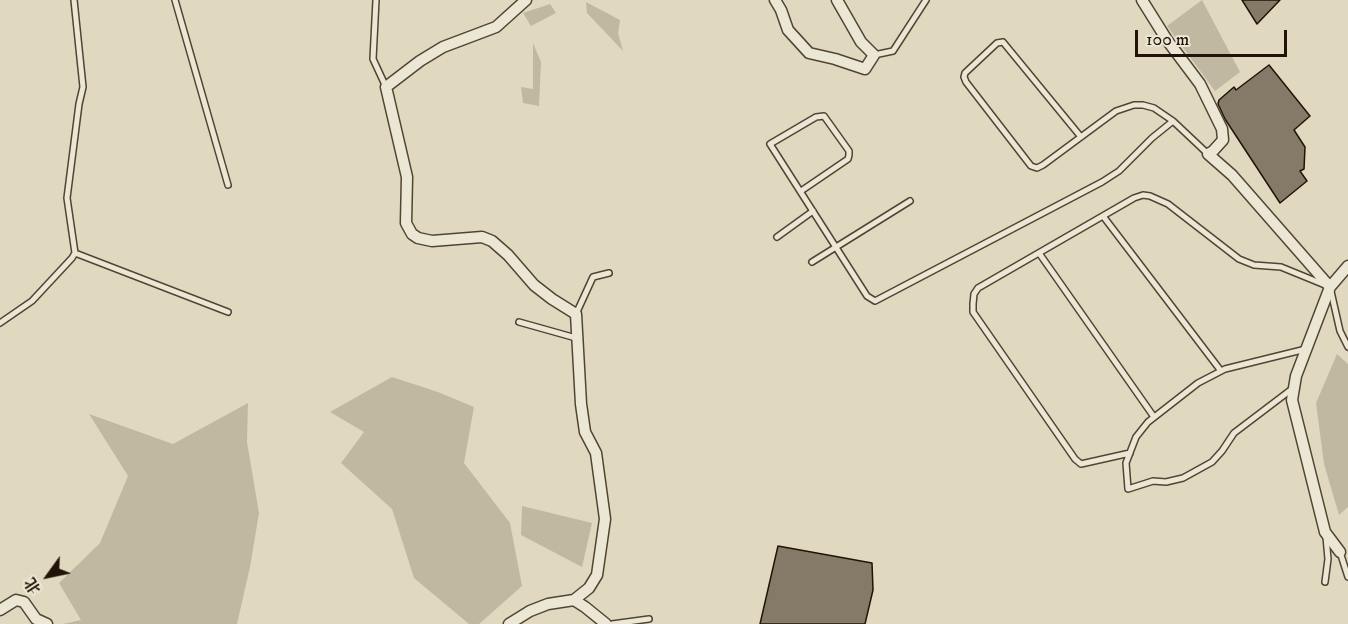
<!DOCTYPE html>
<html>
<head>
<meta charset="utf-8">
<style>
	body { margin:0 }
	#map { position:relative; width:1348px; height:624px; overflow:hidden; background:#e1d9bf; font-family:"IM FELL DW Pica","Noto Serif SC",serif }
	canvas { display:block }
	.north { position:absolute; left:18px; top:546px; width:60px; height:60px; -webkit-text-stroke:4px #ece6d5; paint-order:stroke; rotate:237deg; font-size:16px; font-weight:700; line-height:24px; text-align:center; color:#1f1407 }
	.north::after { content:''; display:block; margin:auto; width:21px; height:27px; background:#1f1407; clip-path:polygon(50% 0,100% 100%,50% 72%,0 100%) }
	.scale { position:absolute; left:1135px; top:30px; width:152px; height:27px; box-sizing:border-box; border:3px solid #1f1407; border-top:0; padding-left:8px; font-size:18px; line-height:21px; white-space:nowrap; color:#1f1407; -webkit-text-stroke:4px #ece6d5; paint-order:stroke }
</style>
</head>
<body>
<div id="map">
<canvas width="1348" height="624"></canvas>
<div class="north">北</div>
<div class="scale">100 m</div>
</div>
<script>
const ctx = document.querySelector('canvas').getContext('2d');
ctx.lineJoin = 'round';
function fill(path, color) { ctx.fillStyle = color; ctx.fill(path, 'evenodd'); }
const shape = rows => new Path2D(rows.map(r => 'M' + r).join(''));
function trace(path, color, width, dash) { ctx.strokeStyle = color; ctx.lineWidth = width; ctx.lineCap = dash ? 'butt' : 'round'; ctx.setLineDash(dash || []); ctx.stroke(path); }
const green = shape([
	[1202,0,1240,72,1215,91,1167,26],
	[586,2,620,20,618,33,623,51,587,13],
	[550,4,556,13,531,26,523,13],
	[533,43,541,62,539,106,523,103,521,87,533,89],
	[1337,354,1348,364,1348,507,1339,515,1324,464,1316,403],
	[392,377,438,392,474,407,464,463,510,523,522,586,479,624,469,624,414,578,392,509,341,463,364,432,330,412],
	[248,403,247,442,259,513,250,567,237,624,63,624,81,620,59,583,100,543,128,476,89,414,173,444],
	[522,506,592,523,582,567,521,535]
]);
const building = shape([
	[1242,0,1280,0,1257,24,1242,0],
	[1269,65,1310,116,1294,130,1305,147,1304,169,1300,171,1307,181,1280,203,1225,119,1218,104,1219,100,1234,87,1236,90,1269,65],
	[778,546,872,563,873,590,865,624,760,624,778,546]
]);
const service = shape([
	[175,0,228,185],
	[376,0,373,59,386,87],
	[874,55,893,51,926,0],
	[1081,137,1003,42,997,43,965,73,964,77,966,82,1031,166,1037,168,1043,165,1116,111,1134,105,1143,105,1154,108,1173,121,1208,154],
	[801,191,848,159,849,155,849,151,824,116,816,117,770,144,867,296,875,301,1102,182,1119,171,1152,138,1173,121],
	[1103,216,1221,371],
	[777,237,813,211],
	[75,253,228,312],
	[1039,253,1154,417],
	[812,262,910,201],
	[576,314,593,277,609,273],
	[519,322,576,338],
	[0,323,32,301,72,258,75,253,67,198,79,104,83,87,74,0],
	[1292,389,1234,433,1222,451,1212,462,1183,478,1166,482,1153,481,1128,489,1126,463,1136,437,1148,422,1198,383,1225,369,1306,349],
	[1130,453,1081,464,1075,459,973,312,973,304,974,294,978,288,1134,198,1143,195,1150,196,1168,204,1239,259,1254,265,1281,267,1330,287,1340,331,1348,347],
	[1340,552,1348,577],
	[1325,582,1328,559,1326,537],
	[612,624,649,619]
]);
const minor = shape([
	[526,0,496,27,443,47,420,61,386,87,407,177,406,223,412,234,418,238,432,241,482,237,492,241,508,255,534,285,552,299,576,314,581,404,585,432,596,453,605,519,597,575,589,588,574,600],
	[775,0,781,10,788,30,809,53,835,59,865,69,874,55,861,42,837,0],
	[1142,0,1167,40,1200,84,1222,129,1223,140,1213,151,1208,154,1232,175,1330,287],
	[1340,552,1325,532,1292,400,1296,376,1330,287,1348,266],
	[0,610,16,600,24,602,36,619,47,624],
	[509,624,530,611,548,604,574,600,585,607,606,624]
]);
fill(green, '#c0b8a0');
fill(building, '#847a67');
trace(building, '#1f1407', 1.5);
trace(service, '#504535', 8);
trace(minor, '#504535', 13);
trace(service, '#ece6d5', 5);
trace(minor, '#ece6d5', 10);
</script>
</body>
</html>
